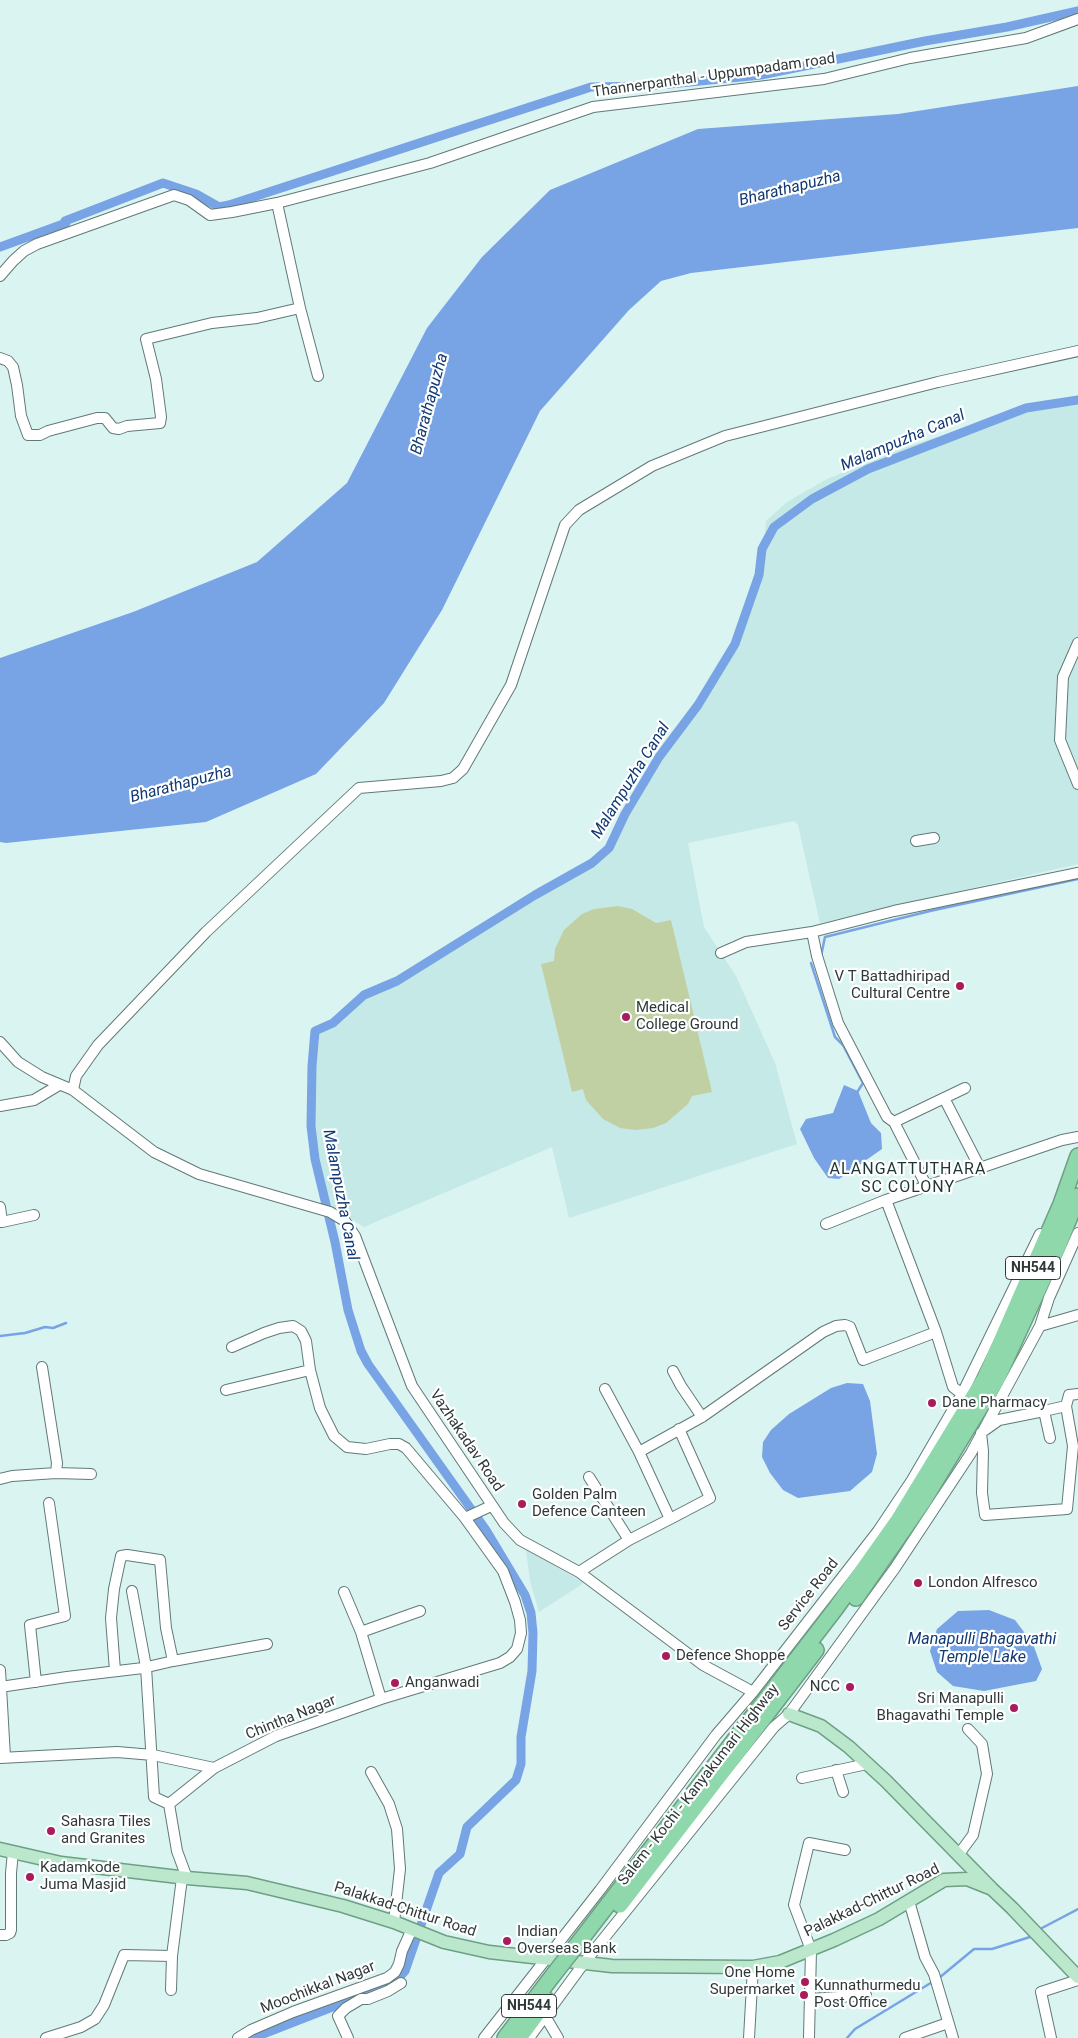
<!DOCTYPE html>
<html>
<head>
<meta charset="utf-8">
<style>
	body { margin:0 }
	canvas { display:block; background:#daf4f2 }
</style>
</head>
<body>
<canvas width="1078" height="2038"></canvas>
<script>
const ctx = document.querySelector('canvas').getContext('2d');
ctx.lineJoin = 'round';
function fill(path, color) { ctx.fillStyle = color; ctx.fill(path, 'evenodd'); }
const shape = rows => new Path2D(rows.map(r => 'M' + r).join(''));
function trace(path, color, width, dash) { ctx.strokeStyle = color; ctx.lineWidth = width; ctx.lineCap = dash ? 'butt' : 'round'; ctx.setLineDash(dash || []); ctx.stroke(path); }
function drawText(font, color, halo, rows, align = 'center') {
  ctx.font = font + ' Roboto,sans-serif'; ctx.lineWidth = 4.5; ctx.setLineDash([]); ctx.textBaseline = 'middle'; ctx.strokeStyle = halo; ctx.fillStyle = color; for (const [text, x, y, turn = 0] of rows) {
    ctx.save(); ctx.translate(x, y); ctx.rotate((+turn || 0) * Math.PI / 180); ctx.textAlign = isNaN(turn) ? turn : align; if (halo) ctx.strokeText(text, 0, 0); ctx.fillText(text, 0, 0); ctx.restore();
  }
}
const built = shape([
	[1078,400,1078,864,820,923,798,825,794,821,688,843,704,927,736,976,775,1063,797,1144,569,1218,552,1147,364,1227,327,1204,313,1145,316,1036,319,1028,332,1025,367,994,398,982,418,970,534,897,592,865,611,849,625,816,656,766,700,705,735,646,761,576,766,521,787,502,827,479,909,446,1032,406],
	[526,1550,546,1561,584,1583,539,1612,530,1581]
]);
const green = shape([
	[618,906,632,909,656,923,671,920,712,1092,692,1096,688,1104,666,1123,653,1128,635,1130,620,1128,603,1119,586,1100,583,1089,572,1092,541,964,554,961,555,949,564,930,582,914,594,909]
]);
const water = shape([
	[1078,86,1078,228,691,273,661,281,629,310,540,411,442,610,384,703,316,774,206,822,6,843,0,842,0,658,133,612,257,562,347,483,427,328,482,257,550,190,698,129,898,114],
	[844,1085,858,1091,871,1123,881,1133,882,1149,839,1179,828,1178,814,1158,800,1129,806,1119,833,1113],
	[847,1383,863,1384,870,1401,877,1454,872,1472,850,1491,798,1498,783,1490,770,1473,762,1457,763,1442,771,1430,789,1414,831,1388],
	[989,1610,1015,1620,1033,1644,1042,1669,1036,1681,984,1691,953,1686,937,1672,930,1651,937,1629,958,1611]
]);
const stream = shape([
	[821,956,825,937,930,911,1078,879],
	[811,963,835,1037,843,1045,863,1083,856,1094],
	[0,1336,25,1333,45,1327,53,1328,66,1323],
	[1042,1928,1078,1909],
	[939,1978,974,1949,992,1949,1030,1937],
	[847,2038,855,2029,934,1981]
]);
const canal = shape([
	[0,247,66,223,65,221,163,183,196,194,219,207,229,205,591,87,649,86,761,75,925,41,1007,27,1078,11],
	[253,2038,394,1983,405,1971,439,1873,460,1854,467,1827,516,1780,521,1764,521,1737,532,1671,533,1633,531,1613,525,1595,486,1530,368,1364,361,1351,348,1310,335,1242,315,1159,311,1126,312,1066,315,1031,333,1023,364,995,397,981,535,895,592,863,609,848,625,814,659,757,698,705,735,644,759,575,762,549,774,527,812,499,868,469,1026,408,1078,400]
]);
const minor = shape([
	[277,203,300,308,318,376],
	[0,276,13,261,24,251,37,244,174,195,189,200,210,215,232,212,277,203,430,163,593,107,824,79,910,58,1026,38,1078,19],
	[0,358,8,361,13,367,17,385,21,416,28,435,40,435,48,431,97,418,105,418,113,428,119,429,127,426,160,423,161,417,156,379,146,339,212,323,257,318,300,308],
	[1078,643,1063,677,1060,740,1078,784],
	[916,841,934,838],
	[812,932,817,956,838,1023,887,1117,894,1122,965,1088],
	[721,953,746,942,812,932,894,911,1078,873],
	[0,1042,18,1062,42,1077,73,1090,76,1076,98,1045,206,932,359,788,441,781,453,778,463,769,511,685,565,525,579,510,652,466,725,436,938,382,1078,351],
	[73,1090,154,1152,199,1174,330,1212,345,1221,355,1236,412,1386,504,1523,520,1540,579,1572,703,1665,753,1692],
	[944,1098,980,1168],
	[0,1106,34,1100,59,1085],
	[894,1122,927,1187],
	[886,1200,936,1332,953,1387,962,1394],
	[0,1207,2,1222,0,1222],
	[2,1222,34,1215],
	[826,1224,886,1200,1062,1140,1078,1137],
	[1040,1326,1078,1315],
	[232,1347,264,1333,279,1328,293,1326,301,1331,306,1341,310,1370,320,1408,334,1436,347,1447,366,1449,390,1444,399,1444,406,1448,465,1518],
	[42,1367,57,1463,56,1473],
	[673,1371,681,1386,702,1417],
	[605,1389,639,1452],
	[226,1390,310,1370],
	[1044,1411,1066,1406],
	[985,1430,999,1420,1044,1411,1050,1438],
	[981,1433,983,1451,982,1493,985,1515,1067,1509,1073,1446,1066,1406,1069,1395,1078,1394],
	[589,1477,629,1540],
	[0,1479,12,1476,56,1473,91,1474],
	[670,1519,710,1498,679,1429],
	[579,1572,629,1540,670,1519,639,1452,702,1417,823,1332,836,1326,845,1325,850,1327,863,1360,936,1332],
	[132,1591,146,1667,154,1797,169,1804],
	[344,1592,361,1632],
	[0,1670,5,1757],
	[115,1671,111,1618,114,1589,121,1556,127,1555,160,1560,166,1628,173,1661,267,1644],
	[36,1682,30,1625,65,1616,49,1503],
	[0,1687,67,1677,143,1668,173,1661],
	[381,1699,361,1632,420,1611],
	[0,1758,117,1752,153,1755,214,1768],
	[836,1770,843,1792],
	[371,1772,389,1804,397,1829,400,1869,394,1922],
	[802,1778,867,1764],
	[959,1854,973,1835,987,1774,982,1744,968,1729],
	[187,1878,177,1851,169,1804,214,1768,276,1736,381,1699,500,1663,510,1657,517,1649,521,1633,520,1620,515,1602,503,1571,465,1518,491,1506],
	[909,1901,925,1957,934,1974,953,2038],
	[0,1935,6,1935,10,1933,11,1930,11,1873,13,1852],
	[171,1990,172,1956,182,1878],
	[811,1999,866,1995],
	[545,2016,558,2038],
	[46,2038,81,2027,95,2019,104,2005,124,1955,172,1956],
	[238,2038,251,2030,293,2012,387,1978,395,1972,399,1964,402,1951,412,1929],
	[348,2038,338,2016,346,2008,361,1999,368,1999,388,1991,401,1983],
	[484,2038,600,1890,716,1735,753,1692,878,1531,912,1480,962,1394,1040,1234],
	[529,2038,584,1963,774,1727,789,1714,895,1568,971,1453,1001,1398,1040,1326,1049,1298,1078,1233],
	[749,2038,753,1967],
	[809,2038,811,1950,794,1905,809,1843,845,1850],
	[905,2038,948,2023],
	[1051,2038,1041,1992,1078,1980]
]);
const major = shape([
	[789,1714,821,1726,849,1747,886,1781,992,1889,1012,1908,1078,1977],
	[0,1849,61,1863,187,1878,247,1883,343,1906,394,1922,444,1942,489,1952,612,1966,753,1967,780,1962,834,1940,879,1919,944,1880,967,1879,992,1889]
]);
const highway = shape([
	[856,1598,922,1503,996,1381,1059,1244,1078,1196],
	[620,1905,816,1650],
	[576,1946,836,1608,899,1519,985,1378,1061,1204,1078,1156],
	[505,2038,554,1974],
	[519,2038,547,2000]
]);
const highwayBridge = shape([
	[554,1974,576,1946]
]);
const markers = [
	[960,986,5,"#a81b5c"],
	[626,1017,5,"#a81b5c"],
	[932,1403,5,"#a81b5c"],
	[522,1504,5,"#a81b5c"],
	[918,1583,5,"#a81b5c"],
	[666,1656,5,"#a81b5c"],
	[395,1683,5,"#a81b5c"],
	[850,1687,5,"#a81b5c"],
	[1014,1708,5,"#a81b5c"],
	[51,1831,5,"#a81b5c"],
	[30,1877,5,"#a81b5c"],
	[507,1941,5,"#a81b5c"],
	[805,1982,5,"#a81b5c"],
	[804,1995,5,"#a81b5c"]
];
const shields = [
	[1033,1268,55],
	[529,2006,55]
];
const shieldNames = [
	["NH544",1033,1268],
	["NH544",529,2006]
];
const streetNames = [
	["Thannerpanthal - Uppumpadam road",714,76,-8],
	["Vazhakadav Road",466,1441,56],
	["Service Road",809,1595,-52],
	["Chintha Nagar",291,1718,-22],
	["Salem - Kochi - Kanyakumari Highway",699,1785,-52],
	["Palakkad-Chittur Road",872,1901,-26],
	["Palakkad-Chittur Road",405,1910,18],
	["Moochikkal Nagar",318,1988,-21]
];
const poiNames = [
	["V T Battadhiripad",950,977,"right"],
	["Cultural Centre",950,994,"right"],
	["Medical",636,1008],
	["College Ground",636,1025],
	["Dane Pharmacy",942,1403],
	["Golden Palm",532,1495],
	["Defence Canteen",532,1512],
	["London Alfresco",928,1583],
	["Defence Shoppe",676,1656],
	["Anganwadi",405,1683],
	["NCC",840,1687,"right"],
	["Sri Manapulli",1004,1699,"right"],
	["Bhagavathi Temple",1004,1716,"right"],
	["Sahasra Tiles",61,1822],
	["and Granites",61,1839],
	["Kadamkode",40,1868],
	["Juma Masjid",40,1885],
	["Indian",517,1932],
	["Overseas Bank",517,1949],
	["One Home",795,1973,"right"],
	["Supermarket",795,1990,"right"],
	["Kunnathurmedu",814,1986],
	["Post Office",814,2003]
];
const waterNames = [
	["Bharathapuzha",790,189,-14],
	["Bharathapuzha",430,404,-75],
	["Malampuzha Canal",903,441,-23],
	["Malampuzha Canal",631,781,-58],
	["Bharathapuzha",181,785,-15],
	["Malampuzha Canal",340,1195,79],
	["Manapulli Bhagavathi",982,1640],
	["Temple Lake",982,1658]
];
const neighbourhoodNames = [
	["ALANGATTUTHARA",908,1170],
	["SC COLONY",908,1188]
];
fill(built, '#c5e9e6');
fill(green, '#c1d0a2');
fill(water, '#78a4e6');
trace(stream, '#78a4e6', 2.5);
trace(canal, '#78a4e6', 9);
trace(minor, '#627977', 12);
trace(major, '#6da083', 15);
trace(highway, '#6da083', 18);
trace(minor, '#fff', 10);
trace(major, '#bbe8cd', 12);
trace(highway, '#8ed8ab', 15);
trace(highwayBridge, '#6da083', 18, []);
trace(highwayBridge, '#8ed8ab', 15);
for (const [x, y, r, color] of markers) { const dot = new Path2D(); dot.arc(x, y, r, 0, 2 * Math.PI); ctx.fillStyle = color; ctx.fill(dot); trace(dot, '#fff', 2); }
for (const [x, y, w] of shields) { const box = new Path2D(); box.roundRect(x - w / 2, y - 11.5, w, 23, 4); ctx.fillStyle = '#fff'; ctx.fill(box); trace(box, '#2f3939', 1); }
drawText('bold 14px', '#2f3939', null, shieldNames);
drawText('15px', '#2f3939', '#fff', streetNames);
drawText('15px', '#2f3939', '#fff', poiNames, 'left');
drawText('italic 16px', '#113a74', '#fff', waterNames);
ctx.letterSpacing = '1px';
drawText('16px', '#1f3533', '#fff', neighbourhoodNames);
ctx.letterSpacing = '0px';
</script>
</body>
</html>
